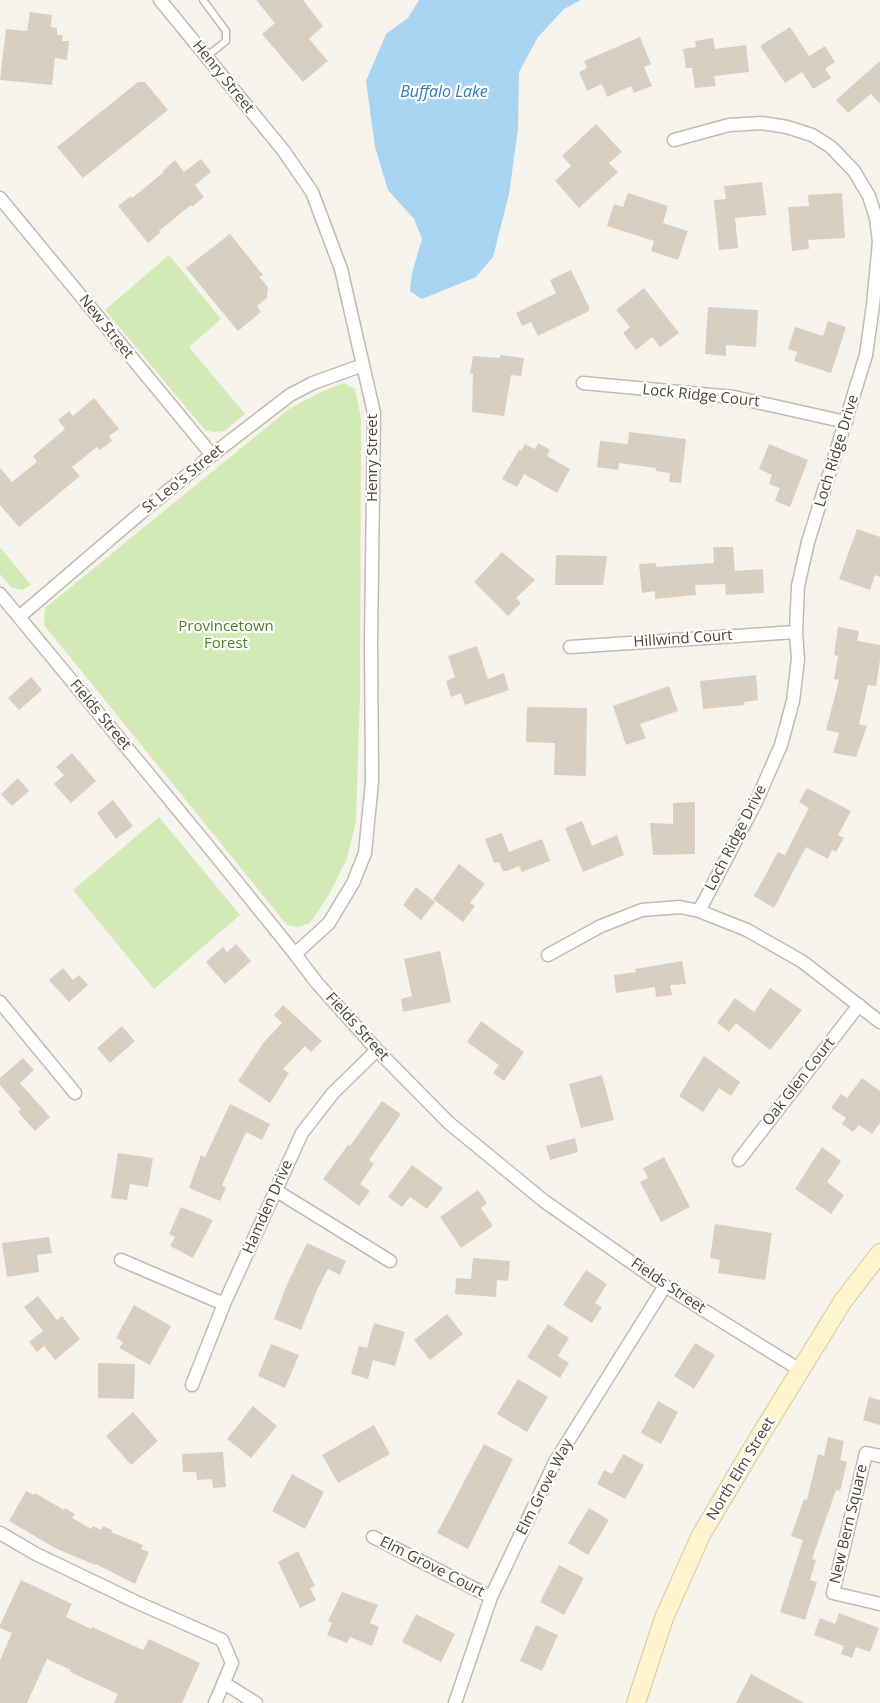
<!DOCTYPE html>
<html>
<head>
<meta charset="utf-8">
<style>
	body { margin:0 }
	canvas { display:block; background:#f6f3ec }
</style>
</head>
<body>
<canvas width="880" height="1703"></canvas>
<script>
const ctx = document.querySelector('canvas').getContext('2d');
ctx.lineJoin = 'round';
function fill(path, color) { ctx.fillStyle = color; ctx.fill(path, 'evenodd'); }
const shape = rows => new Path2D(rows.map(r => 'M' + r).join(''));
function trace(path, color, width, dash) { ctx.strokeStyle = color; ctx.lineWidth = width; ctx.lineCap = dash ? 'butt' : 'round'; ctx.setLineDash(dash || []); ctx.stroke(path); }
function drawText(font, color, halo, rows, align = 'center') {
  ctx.font = font + ' "Open Sans",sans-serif'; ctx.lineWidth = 4.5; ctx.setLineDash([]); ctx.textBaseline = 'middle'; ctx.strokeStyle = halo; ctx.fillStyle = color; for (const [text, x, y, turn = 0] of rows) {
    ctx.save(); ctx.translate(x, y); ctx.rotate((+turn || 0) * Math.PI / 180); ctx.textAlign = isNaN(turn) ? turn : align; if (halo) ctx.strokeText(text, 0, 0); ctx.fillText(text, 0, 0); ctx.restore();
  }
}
const green = shape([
	[169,255,221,319,189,347,245,414,224,431,214,432,205,430,105,310],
	[343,383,355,389,361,418,360,696,356,821,347,858,330,893,310,923,298,927,287,925,44,625,45,608,289,409,321,392],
	[0,547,31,585,22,590,11,587,0,574],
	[159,817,240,915,154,989,73,890]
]);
const water = shape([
	[419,0,581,0,564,9,538,37,519,72,518,129,509,194,493,257,476,277,422,299,410,291,412,273,422,239,414,219,388,190,375,147,366,81,386,34,408,18]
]);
const building = shape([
	[256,0,303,0,323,26,309,39,328,61,303,82,262,34,275,23],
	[30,12,52,15,51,27,57,28,57,35,63,35,62,41,69,41,67,60,55,58,52,85,0,80,6,29,27,31],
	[790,27,809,56,825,46,835,62,825,69,831,78,813,89,802,72,785,83,760,46],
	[640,37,651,64,644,67,652,86,634,93,631,86,607,97,602,84,587,91,579,72,587,68,584,61],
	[713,38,715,49,746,45,749,72,714,76,716,86,695,88,692,68,686,68,683,49,696,47,695,41],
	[880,61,880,104,871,94,848,113,836,100],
	[138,82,145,82,168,110,83,178,57,147],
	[596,124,622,152,609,163,618,172,579,208,555,181,571,166,562,156],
	[201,159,211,172,195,185,204,197,192,207,191,205,159,231,160,233,148,243,118,206,131,196,132,198,164,172,163,171,175,160,184,172],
	[762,182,766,215,735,218,738,248,719,250,714,200,726,199,724,186],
	[628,193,668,206,663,223,688,231,678,260,651,251,654,241,607,226,614,204,623,207],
	[842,193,845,238,808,240,809,249,792,251,788,207,809,206,808,195],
	[230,234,263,275,259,277,268,287,267,298,257,306,261,312,238,331,186,268],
	[571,270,589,307,589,311,538,336,531,322,522,326,516,313,556,293,550,280],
	[644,288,679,333,660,347,652,337,636,350,623,333,630,327,616,310],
	[708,307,758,310,756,347,726,345,726,356,705,354],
	[828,321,846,327,831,373,794,361,797,352,788,349,795,327,823,336],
	[500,355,524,358,521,376,511,375,504,416,472,412,473,374,470,374,473,356,500,358],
	[94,398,119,429,109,436,112,441,100,450,97,447,72,467,80,476,19,527,0,505,0,468,12,482,37,462,33,456,65,429,58,420,69,411,73,416],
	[629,432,686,439,681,483,669,482,670,473,656,471,656,468,619,463,618,470,597,467,600,441,628,444],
	[538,443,550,450,547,456,570,469,557,493,524,474,517,487,502,479,519,450,521,451,525,444,535,449],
	[769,444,808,460,790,507,775,501,780,488,769,484,772,475,759,469],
	[857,529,880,537,880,577,875,575,870,590,839,579],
	[713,547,733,547,735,571,763,569,764,593,726,595,725,584,695,585,696,595,655,599,655,591,642,593,639,564,656,563,656,567,714,563],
	[502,552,535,580,516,598,521,603,508,616,474,582],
	[556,555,607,556,603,585,555,585],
	[838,627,859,631,857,641,880,645,880,660,876,686,868,685,859,724,867,726,856,757,833,753,839,733,826,730,839,680,834,679,838,656,834,655],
	[477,646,488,679,504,673,509,690,465,705,461,693,451,697,446,681,455,677,448,656],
	[756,675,758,700,744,702,745,705,703,709,700,681],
	[31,677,42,690,19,710,8,698],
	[669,686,678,711,640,724,646,738,626,745,613,706],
	[527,707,587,708,586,776,554,775,555,743,526,742],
	[72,753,96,781,71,803,54,784,64,775,56,767],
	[18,778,29,791,12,806,1,794],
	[807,788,851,811,838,835,844,838,836,852,832,850,828,859,806,847,774,908,754,896,778,852,785,855,809,808,799,802],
	[113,800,133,826,116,839,97,813],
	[695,802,695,854,653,855,650,823,673,824,673,803],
	[582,821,592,846,617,835,624,855,583,872,565,828],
	[502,833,509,852,542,839,550,861,522,872,519,866,507,871,503,871,499,862,494,863,485,839],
	[459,864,485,884,470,903,475,906,463,922,433,899],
	[416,887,435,902,421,920,403,905],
	[236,944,251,961,225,984,206,962,223,947,227,952],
	[440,951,451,1002,403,1012,401,999,412,996,404,959],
	[682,961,686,984,670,985,672,995,656,997,655,987,616,993,614,975,636,972,635,969],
	[63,968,73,980,79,975,88,985,69,1002,49,980],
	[770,988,802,1010,770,1050,736,1023,729,1032,717,1023,735,998,754,1012],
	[283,1005,322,1041,311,1052,305,1046,283,1069,289,1073,270,1103,238,1081,264,1042,282,1023,274,1015],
	[481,1021,524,1052,504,1081,493,1073,499,1065,467,1042],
	[122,1026,135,1041,110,1063,97,1048],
	[704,1056,740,1082,731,1096,719,1088,703,1112,679,1096],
	[23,1058,34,1070,20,1083,50,1117,35,1131,18,1112,21,1109,0,1085,0,1078],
	[602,1075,614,1120,581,1128,569,1084],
	[862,1078,880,1091,880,1123,872,1134,859,1125,853,1132,842,1124,846,1118,831,1108,841,1094,847,1098],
	[382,1101,401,1114,369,1160,374,1164,360,1184,370,1191,359,1206,323,1179,348,1145,350,1146],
	[230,1104,270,1124,262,1140,246,1132,222,1185,226,1188,220,1201,189,1188,201,1155,205,1157],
	[575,1138,578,1152,550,1160,546,1146],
	[822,1147,841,1161,827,1182,844,1195,831,1214,795,1189],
	[118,1153,153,1158,148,1187,130,1184,127,1200,111,1198],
	[664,1157,690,1207,661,1222,640,1182,648,1178,643,1168],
	[412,1165,443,1188,427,1209,410,1197,402,1207,388,1197],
	[478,1190,487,1203,481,1208,493,1226,461,1248,440,1217],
	[181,1207,213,1220,193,1258,170,1246,175,1237,169,1234],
	[715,1224,772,1233,765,1280,718,1273,720,1260,710,1258],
	[49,1237,52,1253,37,1255,39,1272,7,1277,2,1243],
	[307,1243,346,1261,340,1275,328,1269,317,1290,301,1330,274,1319,286,1287],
	[473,1258,510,1261,508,1281,497,1280,496,1297,455,1294,456,1278,471,1279],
	[586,1270,607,1284,595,1303,602,1307,592,1323,563,1305],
	[38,1296,57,1320,62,1316,80,1339,55,1360,44,1346,37,1352,29,1342,43,1331,24,1307],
	[134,1305,171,1326,150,1365,119,1348,123,1342,116,1338],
	[447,1314,463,1334,430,1360,414,1340],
	[374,1323,405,1332,395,1366,373,1360,368,1379,351,1374,359,1346,367,1348],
	[548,1324,569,1338,558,1356,569,1363,560,1378,527,1357],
	[695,1343,715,1355,694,1389,674,1376],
	[271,1344,299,1355,285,1388,258,1376],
	[98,1363,135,1364,134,1399,98,1398],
	[518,1379,548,1397,527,1432,497,1414],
	[869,1397,880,1400,880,1425,863,1420],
	[658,1401,678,1412,661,1444,641,1433],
	[253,1406,277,1426,251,1458,227,1439],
	[133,1412,158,1441,131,1465,106,1436],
	[374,1425,390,1454,338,1483,322,1455],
	[828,1437,844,1441,840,1460,847,1462,840,1491,836,1490,812,1559,816,1560,810,1580,817,1582,805,1620,780,1612,803,1540,791,1536,804,1499,807,1500,818,1454,824,1456],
	[484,1444,513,1459,468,1549,437,1533],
	[223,1452,226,1487,213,1488,212,1479,197,1480,196,1472,183,1472,182,1454],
	[623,1454,644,1465,625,1499,597,1484,604,1470,612,1474],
	[292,1474,324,1492,305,1529,272,1511],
	[26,1491,34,1495,35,1493,64,1510,65,1508,75,1514,72,1518,91,1529,93,1526,101,1530,103,1526,112,1530,111,1532,143,1545,141,1549,149,1552,135,1584,96,1564,95,1565,55,1548,9,1521],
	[589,1508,609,1520,588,1555,568,1543],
	[298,1551,315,1586,310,1588,316,1600,300,1608,278,1562],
	[559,1565,584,1578,564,1615,540,1602],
	[21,1580,72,1604,66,1617,91,1629,92,1627,143,1650,149,1639,200,1663,182,1703,114,1703,118,1694,70,1672,71,1670,47,1659,27,1703,0,1703,0,1660,12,1633,0,1628,0,1625],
	[342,1592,378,1605,370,1623,379,1627,372,1646,350,1637,347,1643,327,1635,332,1623,328,1621],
	[839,1613,879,1628,870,1652,856,1647,852,1658,841,1654,844,1646,814,1635,820,1618,835,1624],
	[416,1614,455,1634,441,1662,402,1642],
	[536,1625,558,1635,542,1671,520,1661],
	[751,1674,804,1703,736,1703]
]);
const lane = shape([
	[203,0,226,31,226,41,206,57]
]);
const street = shape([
	[160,0,283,150,312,192,341,269,374,413,371,642,372,782,365,853,353,883,329,923,295,954],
	[674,140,729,125,762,123,787,127,812,135,831,147,854,171,869,196,876,218,879,242,873,305,866,355,808,542,798,586,796,632,798,659,793,701,781,745,756,802,699,911],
	[0,198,212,455],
	[583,383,734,397,846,422],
	[0,594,208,846,295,954,317,983,377,1050,449,1123,544,1201,665,1286,800,1370],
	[19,617,143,511,212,455,290,395,313,383,363,365],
	[570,647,796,632],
	[548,955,601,926,642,910,680,907,699,911,747,930,803,962,880,1022],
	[0,1002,75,1093],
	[739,1160,859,1005],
	[275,1190,390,1261],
	[121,1260,224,1304],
	[192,1385,224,1304,302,1133,333,1093,377,1050],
	[880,1456,866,1453,833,1593,880,1604],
	[0,1533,36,1554,136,1602,222,1640,232,1663,215,1703],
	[373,1537,491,1597],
	[224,1683,256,1703],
	[455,1703,491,1597,555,1462,665,1286]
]);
const secondary = shape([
	[636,1703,664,1618,701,1535,758,1439,843,1301,880,1253]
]);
const streetNames = [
	["Henry Street",223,77,51],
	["New Street",106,327,51],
	["Lock Ridge Court",701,396,6],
	["Loch Ridge Drive",837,451,-73],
	["Henry Street",373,458,-90],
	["St Leo's Street",183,479,-39],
	["Hillwind Court",683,639,-4],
	["Fields Street",100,715,50],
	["Loch Ridge Drive",736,838,-63],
	["Fields Street",357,1027,48],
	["Oak Glen Court",799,1082,-52],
	["Hamden Drive",268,1207,-66],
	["Fields Street",668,1286,34],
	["North Elm Street",741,1469,-59],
	["Elm Grove Way",545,1487,-63],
	["New Bern Square",849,1524,-77],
	["Elm Grove Court",432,1567,27]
];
const parkNames = [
	["Provincetown",226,627],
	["Forest",226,644]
];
const waterNames = [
	["Buffalo Lake",444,92]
];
fill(green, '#d2eab5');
fill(water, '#a9d4f2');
fill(building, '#d8cfc1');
trace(lane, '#c2bbae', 9);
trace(street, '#c2bbae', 15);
trace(secondary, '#d6c79b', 20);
trace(lane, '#fff', 6);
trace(street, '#fff', 12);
trace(secondary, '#fff3cd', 18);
drawText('15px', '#4b4439', '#fff', streetNames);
drawText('15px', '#4a7f2a', '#fff', parkNames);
drawText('italic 16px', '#2e7ab2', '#fff', waterNames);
</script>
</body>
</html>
